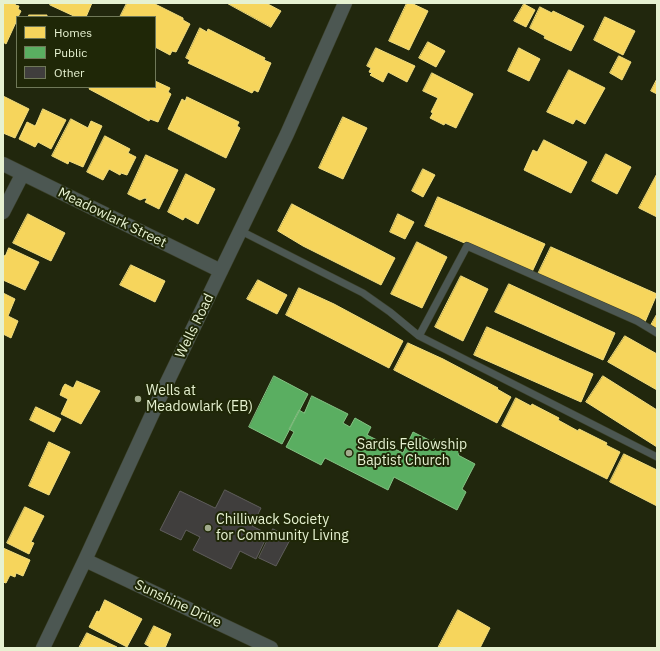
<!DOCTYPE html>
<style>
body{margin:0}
#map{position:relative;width:660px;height:651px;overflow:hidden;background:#21270d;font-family:"IBM Plex Sans",sans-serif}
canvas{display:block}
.frame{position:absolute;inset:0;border:4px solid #e6f1d1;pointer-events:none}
.legend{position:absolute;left:16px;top:16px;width:140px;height:72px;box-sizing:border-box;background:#1f2707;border:1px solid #6f7858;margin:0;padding:5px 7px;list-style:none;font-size:12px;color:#e6f1d1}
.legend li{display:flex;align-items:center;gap:8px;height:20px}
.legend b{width:20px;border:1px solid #6f7858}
</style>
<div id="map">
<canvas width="660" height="651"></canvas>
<div class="frame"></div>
<ul class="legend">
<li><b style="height:11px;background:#f6d55c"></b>Homes</li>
<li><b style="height:11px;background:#5aae61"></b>Public</li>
<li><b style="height:11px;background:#403e3d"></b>Other</li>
</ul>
</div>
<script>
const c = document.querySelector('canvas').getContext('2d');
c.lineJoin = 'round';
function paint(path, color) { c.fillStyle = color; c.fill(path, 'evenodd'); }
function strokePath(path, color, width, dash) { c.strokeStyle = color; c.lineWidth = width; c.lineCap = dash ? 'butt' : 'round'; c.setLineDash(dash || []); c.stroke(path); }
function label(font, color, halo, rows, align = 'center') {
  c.font = font + ' "IBM Plex Sans",sans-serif'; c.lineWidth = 4; c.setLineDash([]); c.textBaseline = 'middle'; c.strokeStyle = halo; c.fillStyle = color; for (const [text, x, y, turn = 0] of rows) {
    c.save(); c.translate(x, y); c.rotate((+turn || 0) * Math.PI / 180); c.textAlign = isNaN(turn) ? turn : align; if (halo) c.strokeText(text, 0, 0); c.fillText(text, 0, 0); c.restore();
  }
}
const homes = new Path2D(`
 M 3,3 L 16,3 L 15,5 L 19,6 L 18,9 L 21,11 L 18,17 L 17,17 L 17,20 L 6,44 L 3,42 Z
 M 51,3 L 92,3 L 86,17 L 76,17 L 50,5 Z
 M 127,3 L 153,3 L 183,18 L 183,20 L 190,24 L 176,52 L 172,51 L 170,55 L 155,47 L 155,17 L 120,17 Z
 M 227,3 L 266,3 L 281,11 L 271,27 Z
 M 407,3 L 411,3 L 428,11 L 409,50 L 389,41 Z
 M 524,4 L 535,10 L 526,27 L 514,21 Z
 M 540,7 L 552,13 L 553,11 L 584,26 L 571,51 L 544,38 L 545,36 L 530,28 Z
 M 29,15 L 47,15 L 47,17 L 29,17 Z
 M 605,17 L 635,31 L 623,55 L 594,40 Z
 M 200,28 L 207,32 L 208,29 L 265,58 L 264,60 L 271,63 L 258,92 L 254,90 L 252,93 L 188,63 L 190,60 L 186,58 Z
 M 428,42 L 445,51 L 436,67 L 419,58 Z
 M 376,48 L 415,66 L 407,82 L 388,72 L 383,82 L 370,75 L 372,73 L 369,72 L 371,68 L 367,66 Z
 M 519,48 L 540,59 L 529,81 L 508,71 Z
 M 619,56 L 631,62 L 622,80 L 610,73 Z
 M 569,70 L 605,88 L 585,124 L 576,119 L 573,124 L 547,112 Z
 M 432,73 L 473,94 L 456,128 L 445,123 L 444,125 L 430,118 L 433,113 L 431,112 L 438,98 L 423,91 Z
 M 657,79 L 657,94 L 651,91 Z
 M 155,81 L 170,88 L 168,92 L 171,94 L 158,122 L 150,119 L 149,121 L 89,89 L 90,87 L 155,87 Z
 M 3,96 L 29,109 L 15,138 L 3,133 Z
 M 187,97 L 239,122 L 237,126 L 240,128 L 226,158 L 168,129 L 182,99 L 185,101 Z
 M 43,109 L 66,120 L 51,149 L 38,142 L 35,147 L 19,139 L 27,122 L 35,126 Z
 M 343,117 L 367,128 L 343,179 L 319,168 Z
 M 71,119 L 88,128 L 91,121 L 102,126 L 83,167 L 69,161 L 68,164 L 52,156 Z
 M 105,136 L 130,149 L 128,153 L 136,157 L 127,175 L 121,173 L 120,175 L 109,169 L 103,180 L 87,172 Z
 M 544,140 L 587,162 L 571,193 L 524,170 L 533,150 L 537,152 Z
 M 606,154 L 631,167 L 617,194 L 592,181 Z
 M 146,155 L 178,170 L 159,209 L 145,202 L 147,199 L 145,198 L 140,200 L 128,194 Z
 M 423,169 L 435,175 L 423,197 L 412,191 Z
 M 186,174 L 215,189 L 198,224 L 185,217 L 183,220 L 168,212 Z
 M 657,174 L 657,217 L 639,208 Z
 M 438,197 L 545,244 L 532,272 L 425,226 Z
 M 292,204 L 395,258 L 381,285 L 303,246 L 278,231 Z
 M 28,214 L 65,233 L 51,261 L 13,243 Z
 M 398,214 L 414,222 L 405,239 L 390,232 Z
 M 417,242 L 447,257 L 422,308 L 391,294 Z
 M 551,247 L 657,294 L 645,322 L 538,274 Z
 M 9,248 L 39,262 L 25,290 L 3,280 L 3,255 L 5,256 Z
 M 131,265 L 165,281 L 155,302 L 120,285 Z
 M 461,276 L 488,289 L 463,341 L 435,327 Z
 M 258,280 L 287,295 L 277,314 L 247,299 Z
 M 509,284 L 615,333 L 603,360 L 495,312 Z
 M 299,288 L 334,304 L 403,341 L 389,368 L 286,315 Z
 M 3,293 L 15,299 L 8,316 L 18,321 L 11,338 L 3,334 Z
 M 657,314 L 657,331 L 650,327 Z
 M 487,327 L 593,374 L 581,402 L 474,355 Z
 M 625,336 L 657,354 L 657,390 L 608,362 Z
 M 408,343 L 443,359 L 498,388 L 497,389 L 511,397 L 497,423 L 394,370 Z
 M 603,376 L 657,410 L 657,447 L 586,402 Z
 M 77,381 L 100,391 L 81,424 L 61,414 L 68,399 L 60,395 L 63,387 L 65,384 L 73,388 Z
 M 516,398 L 531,406 L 532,404 L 559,418 L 558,420 L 578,431 L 579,429 L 607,443 L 606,445 L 620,452 L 607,479 L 502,426 Z
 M 36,407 L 61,419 L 54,432 L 30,420 Z
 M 49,442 L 70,452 L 49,495 L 29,486 Z
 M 624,454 L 657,470 L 657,506 L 610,482 Z
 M 25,507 L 44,516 L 31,542 L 34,543 L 29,554 L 7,543 Z
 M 3,548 L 30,560 L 23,576 L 16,573 L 15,577 L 10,575 L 6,583 L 3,582 Z
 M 105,600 L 142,619 L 127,647 L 89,627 L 97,611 L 99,612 Z
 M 458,610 L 490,628 L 480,648 L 438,648 Z
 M 154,626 L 171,634 L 165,648 L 152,648 L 145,644 Z
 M 87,633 L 117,647 L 117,648 L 79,648 Z`);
paint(homes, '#f6d55c');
strokePath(homes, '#f1dd7f', 1);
const public = new Path2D(`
 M 274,376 L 308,394 L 282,444 L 249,427 Z
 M 312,396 L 348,414 L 343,423 L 350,427 L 355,418 L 371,427 L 367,435 L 403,453 L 413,432 L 433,442 L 434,439 L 460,452 L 458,455 L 475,464 L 462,489 L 466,492 L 457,510 L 394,477 L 388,490 L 325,458 L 321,465 L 286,447 L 294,432 L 289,429 L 299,410 L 304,413 Z`);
paint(public, '#5aae61');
strokePath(public, '#84c283', 1);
const building = new Path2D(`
 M 225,490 L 261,508 L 252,526 L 268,534 L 256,559 L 240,551 L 231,569 L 193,550 L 200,537 L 186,530 L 181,540 L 160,530 L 180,491 L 215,508 Z
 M 273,529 L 291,538 L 276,566 L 259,558 Z`);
paint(building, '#403e3d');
strokePath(building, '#5f5d5c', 1);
const lane = new Path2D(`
 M 241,231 L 363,293 L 390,312 L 419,336 L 657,457
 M 419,336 L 467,246 L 637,321 L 657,333`);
const street = new Path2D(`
 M 3,164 L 221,271
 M 3,212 L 22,175
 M 85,560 L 271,648
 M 43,648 L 85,560 L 160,397 L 287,134 L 345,3`);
strokePath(lane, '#3c412b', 8);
strokePath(street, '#3c412b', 15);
strokePath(lane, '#4c5752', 7);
strokePath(street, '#4c5752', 14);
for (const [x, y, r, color] of [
 [138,399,4,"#a1aa8c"],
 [349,453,4,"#a1aa8c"],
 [208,528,4,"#a1aa8c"]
]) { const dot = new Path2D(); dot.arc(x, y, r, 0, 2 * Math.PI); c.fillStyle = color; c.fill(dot); strokePath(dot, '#1f2707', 1.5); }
label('14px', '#e6f1d1', '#1f2707', [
 ["Meadowlark Street",112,218,26],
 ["Wells Road",195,326,-64],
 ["Sunshine Drive",178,604,25]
]);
label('14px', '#e6f1d1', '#1f2707', [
 ["Wells at",146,391],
 ["Meadowlark (EB)",146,407],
 ["Sardis Fellowship",357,445],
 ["Baptist Church",357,461],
 ["Chilliwack Society",216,520],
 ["for Community Living",216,536]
], 'left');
</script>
